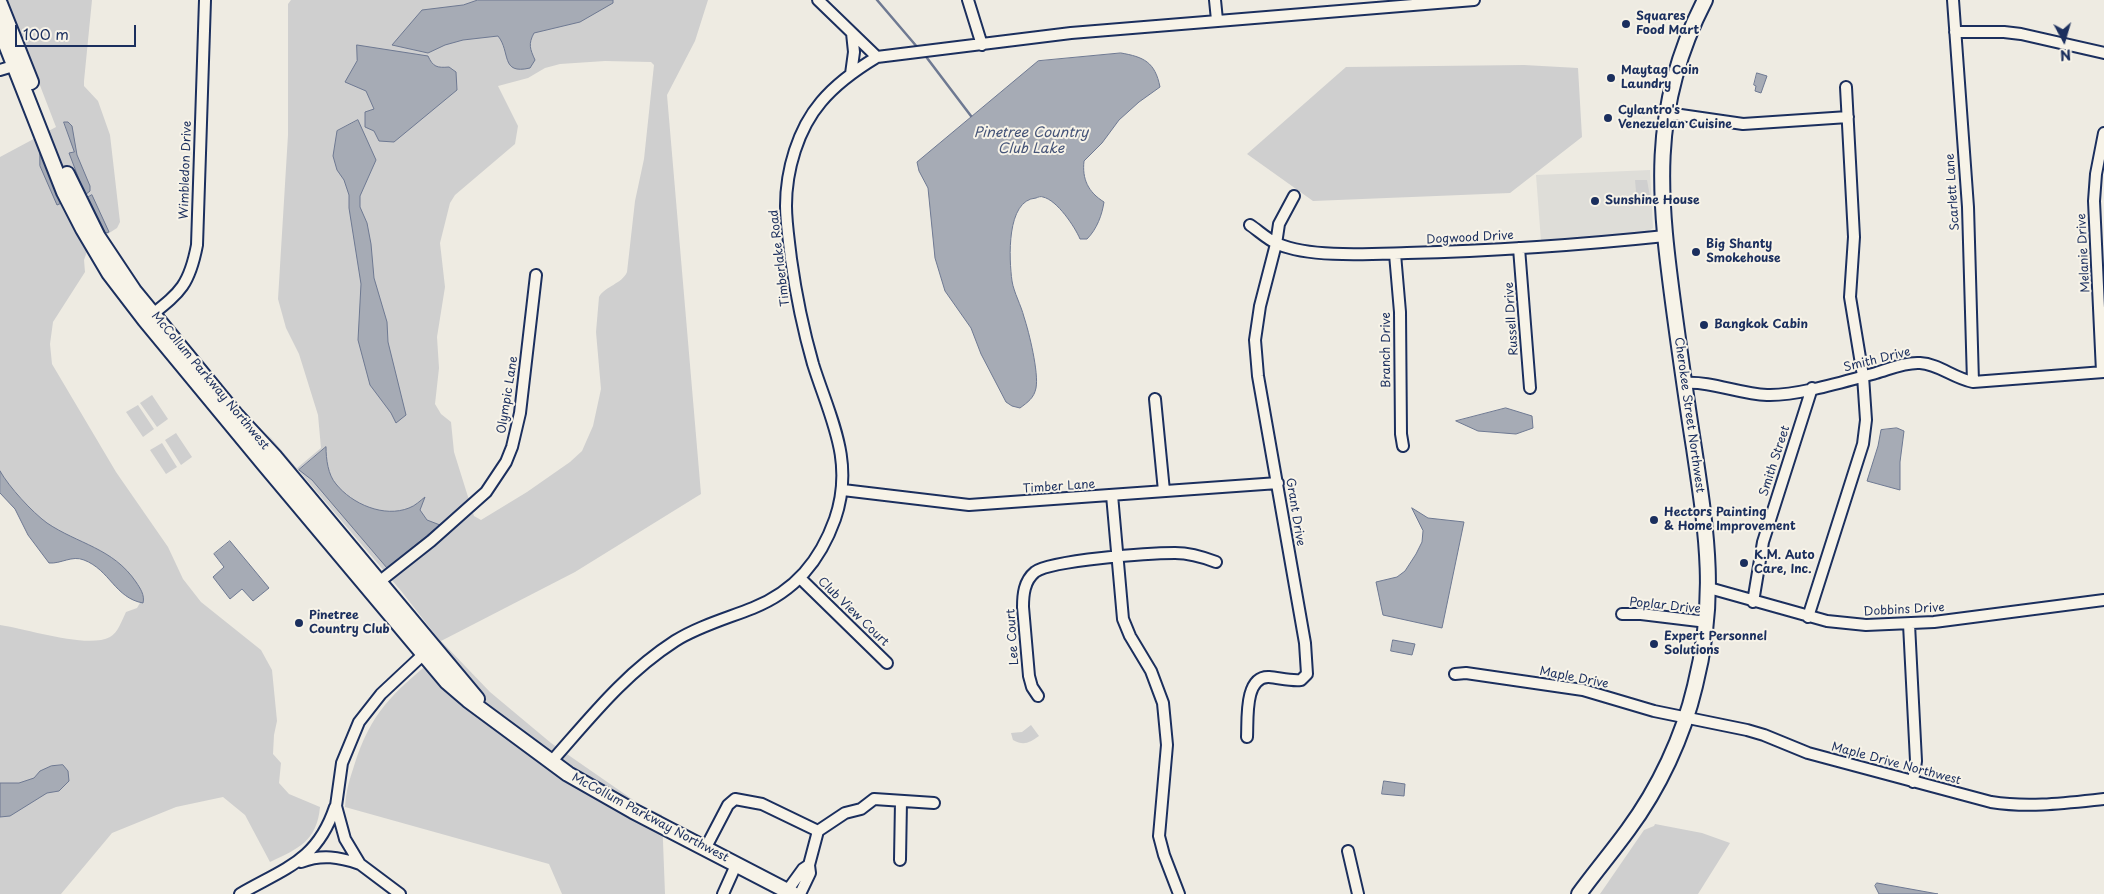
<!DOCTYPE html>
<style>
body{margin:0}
#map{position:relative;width:2104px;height:894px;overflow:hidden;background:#eeebe2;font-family:"Playpen Sans",sans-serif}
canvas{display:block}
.north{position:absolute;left:2039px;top:15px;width:50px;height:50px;-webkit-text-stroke:4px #f7f3e8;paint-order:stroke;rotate:174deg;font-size:14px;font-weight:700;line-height:20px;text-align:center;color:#1b2f5e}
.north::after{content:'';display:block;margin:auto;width:18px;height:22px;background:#1b2f5e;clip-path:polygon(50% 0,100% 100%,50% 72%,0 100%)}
.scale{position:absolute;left:15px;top:25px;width:121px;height:22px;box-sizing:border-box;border:2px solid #1b2f5e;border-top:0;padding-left:6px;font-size:15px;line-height:18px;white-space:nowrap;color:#1b2f5e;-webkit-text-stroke:4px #f7f3e8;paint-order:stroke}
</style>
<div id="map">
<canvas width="2104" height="894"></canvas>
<div class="north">N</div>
<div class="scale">100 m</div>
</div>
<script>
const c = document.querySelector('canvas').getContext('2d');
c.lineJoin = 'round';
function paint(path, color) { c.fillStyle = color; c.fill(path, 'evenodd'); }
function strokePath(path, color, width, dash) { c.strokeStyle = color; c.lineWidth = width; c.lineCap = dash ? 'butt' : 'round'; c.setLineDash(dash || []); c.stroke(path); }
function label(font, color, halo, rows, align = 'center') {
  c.font = font + ' "Playpen Sans",sans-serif'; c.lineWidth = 4; c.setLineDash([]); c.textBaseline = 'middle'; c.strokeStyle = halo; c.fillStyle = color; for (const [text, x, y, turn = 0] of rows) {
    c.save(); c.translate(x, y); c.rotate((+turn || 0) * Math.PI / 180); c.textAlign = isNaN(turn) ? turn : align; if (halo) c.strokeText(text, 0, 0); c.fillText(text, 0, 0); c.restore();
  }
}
paint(new Path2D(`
 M 1650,170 L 1653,228 L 1647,232 L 1618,236 L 1541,241 L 1536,175 Z`), '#deddd8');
paint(new Path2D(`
 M 7,0 L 92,0 L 84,81 L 84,86 L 98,101 L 110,135 L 120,222 L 117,228 L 89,246 L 84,260 L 85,272 L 53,322 L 50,344 L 52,364 L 116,472 L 168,547 L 183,579 L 201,602 L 261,650 L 272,670 L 277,721 L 274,735 L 273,754 L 281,763 L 279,783 L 289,794 L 320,807 C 317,841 298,849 270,862 L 245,815 L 223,797 L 176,807 L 112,833 L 61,894 L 0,894 L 0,625 C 27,629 88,649 110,637 C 118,633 122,620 126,612 L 137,608 L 143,598 L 45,525 L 0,476 L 0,157 L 56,127 Z
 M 291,0 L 708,0 L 695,41 L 667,95 L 701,494 L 575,572 L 441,641 L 490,692 L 551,743 L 639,804 L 662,815 L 665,894 L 562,894 L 549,864 L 345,807 C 346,791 349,781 354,766 C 371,712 392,694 435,658 L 436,650 L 440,641 L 402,592 L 271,438 L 235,406 L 234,403 L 271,439 L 296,469 L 321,448 L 318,415 L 299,354 L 286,328 L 278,299 L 288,135 L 288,4 ZM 605,61 L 651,62 L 654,65 L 644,159 L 635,201 L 627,272 C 622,284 605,286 599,297 L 596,332 L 601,389 L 593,426 L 582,451 L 570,462 L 527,492 L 481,520 L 474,516 L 454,452 L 451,422 L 441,414 L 435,404 L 439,368 L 437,337 L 445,287 L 440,243 L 450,203 L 455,195 L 515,144 L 518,126 L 498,86 L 528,78 L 545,68 L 560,64 Z
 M 1524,65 L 1578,68 L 1582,137 L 1510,193 L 1313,201 L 1247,154 L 1346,67 Z
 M 1635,180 L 1647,180 L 1651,202 L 1637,203 Z
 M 152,395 L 168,419 L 157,427 L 140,403 Z
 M 138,405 L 154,429 L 143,437 L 126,412 Z
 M 176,433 L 192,457 L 181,465 L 165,440 Z
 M 162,443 L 177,467 L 166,474 L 150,450 Z
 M 1031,725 L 1039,736 C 1029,743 1024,746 1013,740 L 1011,733 L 1022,732 Z
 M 1655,824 L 1702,833 L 1730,843 L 1698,894 L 1600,894 L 1644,830 L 1654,826 Z`), '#cfcfcf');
const water = new Path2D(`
 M 478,0 L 613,0 L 613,3 L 580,22 L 534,33 C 528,44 530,49 535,60 L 530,68 C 500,75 511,52 498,36 L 463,40 L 445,45 L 428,53 L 392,45 L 422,10 L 463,5 Z
 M 357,45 L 428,56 C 433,67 437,68 449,67 L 456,72 L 457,90 L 394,142 L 379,141 L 374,131 L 365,127 L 365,112 L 374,109 L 366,91 L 345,82 L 357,61 Z
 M 1121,53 C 1144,57 1155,62 1160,87 L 1139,102 L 1119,120 L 1102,143 L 1084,161 C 1082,179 1088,192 1104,202 C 1102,215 1097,229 1087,239 L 1080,239 C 1075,227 1057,200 1043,197 C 1041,196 1038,197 1036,198 C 1006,200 1009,259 1012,281 C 1014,293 1021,305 1024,317 C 1029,332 1039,373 1036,388 C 1034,398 1028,402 1020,408 L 1012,406 L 1006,402 L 981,354 L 971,328 L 945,291 L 935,258 L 928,188 L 919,171 L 917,162 L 1038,61 Z
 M 1757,73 L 1767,76 L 1761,93 L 1755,91 L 1756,86 L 1754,85 Z
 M 358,120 L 376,160 L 360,196 L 360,207 L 367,223 L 371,244 L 374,278 L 387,322 L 388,342 L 406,415 L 396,423 L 391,413 L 370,385 L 358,340 L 361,284 L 349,208 L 349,195 L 344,180 L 337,170 L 333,156 L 337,131 Z
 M 64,122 L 68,122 L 72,126 L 77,155 L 90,186 L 90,191 L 85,195 L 69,153 L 74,152 Z
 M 40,147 L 64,202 L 57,205 L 40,166 Z
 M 92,195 L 109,232 L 105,233 L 87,198 Z
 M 1506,408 L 1532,416 L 1533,428 L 1516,434 L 1478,431 L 1456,421 Z
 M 1897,428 L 1904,431 L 1900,462 L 1900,490 L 1867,481 L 1878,446 L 1881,430 Z
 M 326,447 C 326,459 328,475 336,484 C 352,504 384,518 409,508 C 415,506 421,500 425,497 L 420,510 L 427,520 L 440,525 L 387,568 L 312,480 L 299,470 Z
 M 0,471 C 9,487 32,512 47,523 C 78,544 113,548 136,582 C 140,588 145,595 143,603 C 115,598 110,570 84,560 C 72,555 61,564 49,563 L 28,535 L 15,509 L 0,493 Z
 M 1412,508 L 1428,518 L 1464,522 L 1442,628 L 1383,615 L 1376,582 L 1397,577 L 1405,571 L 1416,554 L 1422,542 L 1423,531 Z
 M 230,541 L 269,588 L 253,601 L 242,589 L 230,599 L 213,577 L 224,567 L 214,554 Z
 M 1393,640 L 1415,644 L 1412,655 L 1391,651 Z
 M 63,765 L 68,771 L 69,781 L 59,791 L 47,793 L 10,816 L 0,817 L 0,783 L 19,783 L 34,778 L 40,771 L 51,766 Z
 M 1384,781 L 1405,784 L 1404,796 L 1382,794 Z
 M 1877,883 L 1938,894 L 1879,894 L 1875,886 Z`);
paint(water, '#a6abb5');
strokePath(water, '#6e7992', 1);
strokePath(new Path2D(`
 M 877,0 L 918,48
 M 924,54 L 971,116`), '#6e7992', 2.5);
const street = new Path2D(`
 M 818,0 L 877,57
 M 968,0 L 982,45
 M 1215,0 L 1217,20
 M 1953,0 L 1968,207 L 1973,382
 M 1955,32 L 2004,32 L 2021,34 L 2104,53
 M 0,70 L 20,64
 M 851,74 L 854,52 L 852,33
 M 1667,113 L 1743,124 L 1848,117
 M 1250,225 C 1259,231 1268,240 1278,244 C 1311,258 1371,254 1407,253 C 1493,251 1579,245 1665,236
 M 1519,248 L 1530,388
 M 1395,254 L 1400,312 L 1401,434 L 1403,446
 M 148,318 C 179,293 189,287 197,245 L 205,0
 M 2102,372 L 2094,201 L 2096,174 L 2104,133
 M 1684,383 C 1712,381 1739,394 1767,395 C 1797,396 1846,381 1876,373 C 1890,369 1905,362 1920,363 C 1939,364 1953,378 1973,382 L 2104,372
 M 1155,399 L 1164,491
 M 843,490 L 969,505 L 1278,483
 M 1112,495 L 1123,619 L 1130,636 L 1151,671 L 1163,703 L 1167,745 L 1159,836 L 1164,855 L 1179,894
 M 801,579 L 887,663
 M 379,582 L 431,541 L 486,492 L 506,462 L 512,447 L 520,413 L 536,275
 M 1709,588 L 1827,621 L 1866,625 L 1934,622 L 2104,600
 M 1753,602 L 1763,542 L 1812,388
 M 1622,614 L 1641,614 L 1707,622
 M 1808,617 L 1863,444 L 1866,420 L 1863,376 L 1850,297 L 1854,237 L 1846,87
 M 1909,624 L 1916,761 L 1913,782
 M 1455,674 L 1466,673 L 1583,690 L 1654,711 L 1747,730 L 1764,735 L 1808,753 L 1991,802 C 2029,808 2066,803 2104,799
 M 1038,696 L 1032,687 L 1029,676 L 1023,607 C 1023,595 1024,581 1035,572 C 1051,560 1151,553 1175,553 C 1189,553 1203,557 1216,562
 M 1247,737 C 1248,720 1244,676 1269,677 C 1280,678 1290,681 1301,680 L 1307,674 L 1305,643 L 1258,376 L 1255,340 L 1260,306 L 1276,244 L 1279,224 L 1294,196
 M 551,762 C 590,718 624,674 675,641 C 699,626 728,618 753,608 C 795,591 820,561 835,519 C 855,461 830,418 813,364 C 803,329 796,295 791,259 C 789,241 786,223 786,206 C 786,170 798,129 821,102 C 836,84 857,69 877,57 L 1071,33 L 1474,0
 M 705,849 L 728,805 L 735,799 L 762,804 L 818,831
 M 1348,851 L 1358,894
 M 900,860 L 901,801
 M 301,862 C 322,854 339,857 360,864
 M 787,891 L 803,869 L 809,865
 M 240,894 C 285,868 317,861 335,807
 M 400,894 L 360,864 L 345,839 L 336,806 L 342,763 L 359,722 L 381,694 L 428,650
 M 723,894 L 736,865
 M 800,894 L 810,873 L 809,865 L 818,831 L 845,813 L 861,809 L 874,799 L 934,803`);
const secondary = new Path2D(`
 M 0,4 L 31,82
 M 0,29 L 64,192 L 83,229 L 109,273 L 145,320 L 264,464 L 447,682 L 468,700 L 568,774 L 633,811 L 793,894
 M 67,174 L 98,237 L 134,291 L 235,414 L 274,456 L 477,699
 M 1579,894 C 1595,872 1612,852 1628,830 C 1659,788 1683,737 1695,686 C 1717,599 1707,535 1694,448 C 1687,404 1681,361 1675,317 C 1659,199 1648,110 1705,0`);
strokePath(street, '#1b2f5e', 14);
strokePath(secondary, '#1b2f5e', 18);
strokePath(street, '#f7f3e8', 10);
strokePath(secondary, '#f7f3e8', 14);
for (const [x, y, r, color] of [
 [1626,24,5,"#1b2f5e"],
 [1611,78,5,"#1b2f5e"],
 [1608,118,5,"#1b2f5e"],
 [1595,201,5,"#1b2f5e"],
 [1696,252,5,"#1b2f5e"],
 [1704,325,5,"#1b2f5e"],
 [1654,520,5,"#1b2f5e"],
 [1744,563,5,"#1b2f5e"],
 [299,623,5,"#1b2f5e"],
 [1654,644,5,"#1b2f5e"]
]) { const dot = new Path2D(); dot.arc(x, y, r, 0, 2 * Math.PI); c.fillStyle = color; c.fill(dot); strokePath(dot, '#f7f3e8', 2); }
label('bold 12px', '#1b2f5e', '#f7f3e8', [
 ["Squares",1636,17],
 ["Food Mart",1636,31],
 ["Maytag Coin",1621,71],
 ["Laundry",1621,85],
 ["Cylantro's",1618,111],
 ["Venezuelan Cuisine",1618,125],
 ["Sunshine House",1605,201],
 ["Big Shanty",1706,245],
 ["Smokehouse",1706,259],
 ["Bangkok Cabin",1714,325],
 ["Hectors Painting",1664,513],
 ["& Home Improvement",1664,527],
 ["K.M. Auto",1754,556],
 ["Care, Inc.",1754,570],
 ["Pinetree",309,616],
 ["Country Club",309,630],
 ["Expert Personnel",1664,637],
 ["Solutions",1664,651]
], 'left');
label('12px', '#1b2f5e', '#f7f3e8', [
 ["Wimbledon Drive",186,170,-88],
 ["Scarlett Lane",1953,192,-94],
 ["Dogwood Drive",1470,238,-3],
 ["Melanie Drive",2084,253,-93],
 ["Timberlake Road",780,258,-97],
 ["Russell Drive",1512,319,-94],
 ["Branch Drive",1387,350,-90],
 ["Smith Drive",1877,360,-14],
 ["McCollum Parkway Northwest",210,381,50],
 ["Olympic Lane",508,395,-81],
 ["Cherokee Street Northwest",1689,415,82],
 ["Smith Street",1775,461,-72],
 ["Timber Lane",1059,487,-4],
 ["Grant Drive",1295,512,81],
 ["Poplar Drive",1665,606,6],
 ["Dobbins Drive",1904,610,-3],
 ["Club View Court",853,612,44],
 ["Lee Court",1013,637,-94],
 ["Maple Drive",1574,678,11],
 ["Maple Drive Northwest",1896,764,15],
 ["McCollum Parkway Northwest",650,818,28]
]);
label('italic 14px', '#455478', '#f7f3e8', [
 ["Pinetree Country",1031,133],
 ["Club Lake",1031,149]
]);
</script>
